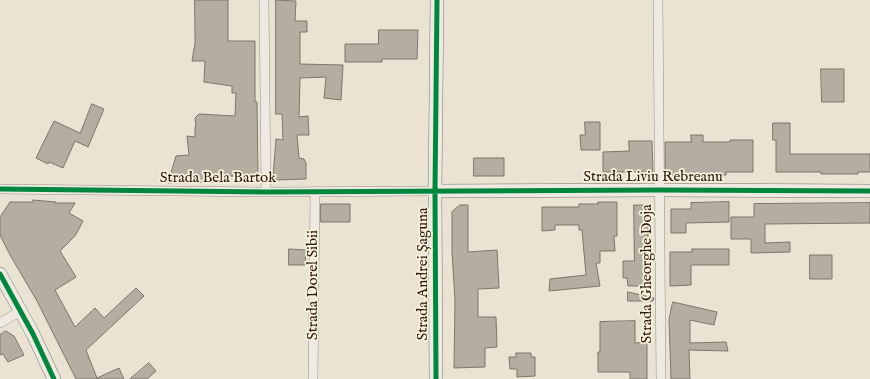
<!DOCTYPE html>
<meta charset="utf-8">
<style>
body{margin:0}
canvas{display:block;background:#eae2d2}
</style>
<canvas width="870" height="379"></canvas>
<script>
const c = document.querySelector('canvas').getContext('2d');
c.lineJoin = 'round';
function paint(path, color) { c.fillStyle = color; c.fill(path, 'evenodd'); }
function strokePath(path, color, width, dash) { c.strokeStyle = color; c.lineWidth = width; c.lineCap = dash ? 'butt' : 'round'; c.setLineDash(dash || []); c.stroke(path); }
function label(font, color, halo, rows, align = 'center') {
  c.font = font + ' "IM FELL English",serif'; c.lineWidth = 3.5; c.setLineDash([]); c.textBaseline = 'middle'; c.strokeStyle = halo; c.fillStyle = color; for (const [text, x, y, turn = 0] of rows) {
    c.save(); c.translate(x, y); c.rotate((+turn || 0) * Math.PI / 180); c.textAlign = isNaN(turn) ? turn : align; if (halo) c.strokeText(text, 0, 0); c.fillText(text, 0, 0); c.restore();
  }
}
const building = new Path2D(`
 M 195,0 L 228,0 L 228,41 L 255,41 L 255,102 L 257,102 L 258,176 L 224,176 L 222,182 L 168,183 L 176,156 L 189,155 L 187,136 L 195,137 L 195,127 L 196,127 L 195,118 L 199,114 L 235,116 L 236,93 L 232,93 L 232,86 L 204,82 L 205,61 L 192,61 L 195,43 Z
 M 276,0 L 296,1 L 295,21 L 307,21 L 307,32 L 300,32 L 300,64 L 343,65 L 341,100 L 324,98 L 326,77 L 300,78 L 299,117 L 308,116 L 309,135 L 297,135 L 299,158 L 304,159 L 306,163 L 306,179 L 277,180 L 273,177 L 276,139 L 283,140 L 282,114 L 276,114 Z
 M 379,30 L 418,30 L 417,59 L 382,59 L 382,62 L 345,62 L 345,44 L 378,44 Z
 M 821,69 L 844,69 L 844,102 L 822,102 Z
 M 92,104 L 104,109 L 88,147 L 75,141 L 63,168 L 49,162 L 48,164 L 36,158 L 54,121 L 80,133 Z
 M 585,122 L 600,122 L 600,150 L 581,150 L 580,135 L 585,135 Z
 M 773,123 L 790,123 L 790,154 L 870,154 L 870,172 L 858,172 L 858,174 L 821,174 L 821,172 L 776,172 L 776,140 L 773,140 Z
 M 691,135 L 703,135 L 703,142 L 730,142 L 730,140 L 753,140 L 753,172 L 726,172 L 726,175 L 668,175 L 668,172 L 665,172 L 665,142 L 691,142 Z
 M 629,141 L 652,141 L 653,172 L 603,172 L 603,152 L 629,151 Z
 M 474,158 L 504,158 L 504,176 L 474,176 Z
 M 33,200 L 56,202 L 55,203 L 75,203 L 69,213 L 83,221 L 75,236 L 60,251 L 76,277 L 55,290 L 75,327 L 95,308 L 104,318 L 136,288 L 144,296 L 86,350 L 97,378 L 119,368 L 124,379 L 76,379 L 37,301 L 10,255 L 0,235 L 0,217 L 10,202 L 33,202 Z
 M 598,202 L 617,202 L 617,236 L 614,236 L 615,251 L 600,251 L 600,263 L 596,263 L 600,286 L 549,291 L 550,279 L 586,275 L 582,230 L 579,230 L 579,225 L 555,225 L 555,230 L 542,231 L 542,207 L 579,207 L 579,204 L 598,204 Z
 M 729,202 L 729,222 L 686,223 L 686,233 L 671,233 L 671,209 L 691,209 L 691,203 Z
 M 870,203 L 870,223 L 765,224 L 765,243 L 790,242 L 790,252 L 751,253 L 751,239 L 731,239 L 731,217 L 754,217 L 754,204 Z
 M 321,204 L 350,204 L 350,222 L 321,222 Z
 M 460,205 L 468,205 L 468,252 L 497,250 L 499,288 L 478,289 L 478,317 L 496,317 L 497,347 L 485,348 L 485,367 L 454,368 L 455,300 L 452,252 L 452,212 Z
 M 634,205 L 648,205 L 648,255 L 646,255 L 646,286 L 628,286 L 627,278 L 623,278 L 623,261 L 634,261 Z
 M 289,249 L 306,250 L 305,265 L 289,265 Z
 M 692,249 L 729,249 L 729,265 L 691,265 L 691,285 L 670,286 L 670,252 L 692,252 Z
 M 810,255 L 832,255 L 832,279 L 810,279 Z
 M 628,292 L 654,298 L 653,301 L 628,301 Z
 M 673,302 L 717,312 L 714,325 L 690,320 L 690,343 L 726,342 L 728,351 L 689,350 L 690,379 L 671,379 L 669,320 Z
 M 635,321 L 635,343 L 647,342 L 647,379 L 630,379 L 630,372 L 598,372 L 598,352 L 600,352 L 600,322 Z
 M 6,331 L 14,336 L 24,355 L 8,362 L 3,354 L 0,355 L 0,335 Z
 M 516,353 L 531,353 L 531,357 L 535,357 L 535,376 L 517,377 L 517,369 L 510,369 L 509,357 L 516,357 Z
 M 149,363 L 156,371 L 147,379 L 130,379 Z`);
paint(building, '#b4aea2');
strokePath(building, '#7b756b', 1);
const street = new Path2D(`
 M 264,0 L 266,192
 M 658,0 L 661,379
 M 0,189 L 266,192 L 435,191
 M 0,323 L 21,311
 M 313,379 L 315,191`);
const secondary = new Path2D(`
 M 435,191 L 660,190 L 870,191
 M 0,274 L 33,334 L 54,379
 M 436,379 L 435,191 L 437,0`);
strokePath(street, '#969086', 10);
strokePath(secondary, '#7b756b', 14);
strokePath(street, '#eeeae1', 9);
strokePath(secondary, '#eeeae1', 13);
strokePath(new Path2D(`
 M 0,189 L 266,192 L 660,190 L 870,191
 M 0,274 L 33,334 L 54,379
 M 436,379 L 435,191 L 437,0`), '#00873e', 5);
label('15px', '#2a1b0e', '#f8efdb', [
 ["Strada Liviu Rebreanu",653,178],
 ["Strada Bela Bartok",218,179],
 ["Strada Andrei Șaguna",424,274,-90],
 ["Strada Gheorghe Doja",648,274,-90],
 ["Strada Dorel Sibii",314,285,-90]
]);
</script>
